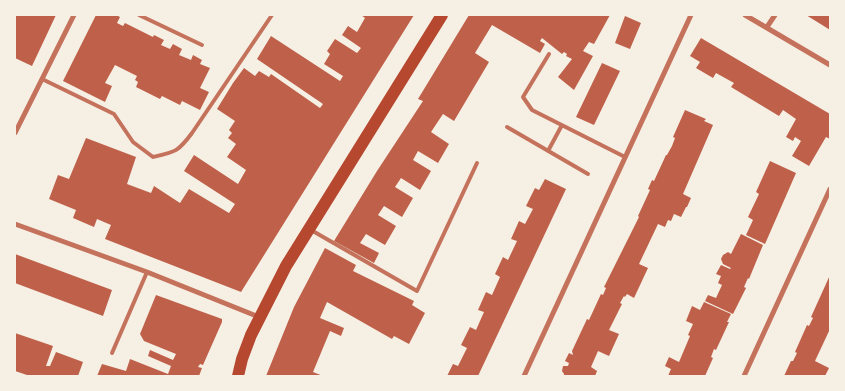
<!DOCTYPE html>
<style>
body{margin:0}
#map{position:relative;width:845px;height:391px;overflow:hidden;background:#f6efe4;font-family:Overpass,sans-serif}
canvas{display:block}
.frame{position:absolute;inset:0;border:16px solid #f6efe4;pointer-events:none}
</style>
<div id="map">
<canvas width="845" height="391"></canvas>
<div class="frame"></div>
</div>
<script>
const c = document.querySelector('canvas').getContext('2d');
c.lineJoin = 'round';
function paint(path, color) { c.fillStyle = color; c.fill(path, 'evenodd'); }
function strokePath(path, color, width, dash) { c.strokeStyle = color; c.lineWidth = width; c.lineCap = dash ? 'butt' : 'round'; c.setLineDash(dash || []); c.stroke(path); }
paint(new Path2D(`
 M 15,15 L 56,15 L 32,66 L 15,58 Z
 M 96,15 L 116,15 L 120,17 L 117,23 L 123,26 L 125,23 L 153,37 L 154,35 L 164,40 L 161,45 L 170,49 L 173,44 L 182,49 L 179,55 L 191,60 L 193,55 L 202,60 L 200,64 L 210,68 L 200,88 L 209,92 L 200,110 L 182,101 L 180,105 L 162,96 L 160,99 L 136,87 L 138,82 L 135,80 L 137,76 L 115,65 L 105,83 L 112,86 L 105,102 L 63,81 Z
 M 361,15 L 414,15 L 241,292 L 105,239 L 111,225 L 97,219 L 94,227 L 73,218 L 76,210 L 49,199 L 58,175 L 69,179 L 86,138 L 136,157 L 127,184 L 151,193 L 154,186 L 180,203 L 189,189 L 229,213 L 235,204 L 184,171 L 194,155 L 238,184 L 246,170 L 227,157 L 236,144 L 228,138 L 232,133 L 229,130 L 235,121 L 217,109 L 233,83 L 244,68 L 255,76 L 259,71 L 269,77 L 271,74 L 320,108 L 323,104 L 257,59 L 271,36 L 340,81 L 343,76 L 324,64 L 330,54 L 327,51 L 335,39 L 357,53 L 361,48 L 342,35 L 348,26 L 357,32 L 365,18 Z
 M 469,15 L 610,15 L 594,44 L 589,42 L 583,51 L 593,56 L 574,90 L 558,77 L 572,59 L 566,56 L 567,54 L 564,52 L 562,54 L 542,38 L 540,41 L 545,44 L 540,53 L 492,25 L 475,53 L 489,62 L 454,121 L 443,114 L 431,132 L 449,144 L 438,163 L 418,151 L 413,160 L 431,171 L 420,190 L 401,178 L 395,187 L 413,198 L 402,217 L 384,206 L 378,215 L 396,226 L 385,245 L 366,234 L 360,243 L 379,253 L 374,263 L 334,241 L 377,171 L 423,101 L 418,99 Z
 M 806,15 L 830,15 L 830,30 L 827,28 Z
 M 625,16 L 641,23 L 630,49 L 615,43 Z
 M 701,38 L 830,114 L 830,139 L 826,137 L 809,166 L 792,156 L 801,141 L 795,137 L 793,141 L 786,137 L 796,119 L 783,110 L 779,116 L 731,87 L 734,83 L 716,73 L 713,78 L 696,68 L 700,62 L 690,56 Z
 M 602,63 L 620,71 L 594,125 L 576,117 Z
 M 685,110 L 706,119 L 704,121 L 713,125 L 683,194 L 691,198 L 687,207 L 686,207 L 681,217 L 674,214 L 671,221 L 668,220 L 665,227 L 658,224 L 639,264 L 648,268 L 634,298 L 627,294 L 625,297 L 624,296 L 620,303 L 622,304 L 609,330 L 619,334 L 609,356 L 598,351 L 591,367 L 597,371 L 595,376 L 564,376 L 564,374 L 562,371 L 563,366 L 568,366 L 569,363 L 565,361 L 569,353 L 573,355 L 572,351 L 587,319 L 589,320 L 601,294 L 603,295 L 606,288 L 604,287 L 639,217 L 638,216 L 650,190 L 648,189 L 652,180 L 654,181 L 666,155 L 667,155 L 672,146 L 675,138 L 673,137 Z
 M 770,161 L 796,173 L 765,244 L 746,235 L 753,220 L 748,217 L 759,194 L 756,192 Z
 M 545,179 L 566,189 L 478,376 L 447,376 L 453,364 L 458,366 L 467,348 L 461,345 L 470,327 L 476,330 L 484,312 L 478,310 L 486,292 L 492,295 L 500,277 L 495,274 L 503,257 L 508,260 L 517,241 L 511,239 L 519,221 L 525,224 L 533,209 L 526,206 L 535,188 L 539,190 Z
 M 741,234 L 763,245 L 749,279 L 748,278 L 744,287 L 746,288 L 733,314 L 705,301 L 708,295 L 716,298 L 722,285 L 718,283 L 721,276 L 716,274 L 721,265 L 730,269 L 731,268 L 723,264 L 721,259 L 723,255 L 728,252 L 731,254 Z
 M 325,248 L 356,265 L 353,271 L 414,301 L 412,305 L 425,313 L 409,344 L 394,336 L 392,339 L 327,302 L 320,318 L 344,328 L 341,336 L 330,331 L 313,372 L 323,376 L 266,376 L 294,307 Z
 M 15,254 L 112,290 L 103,316 L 15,283 Z
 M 830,275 L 830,329 L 815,361 L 829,368 L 825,376 L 784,376 L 791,361 L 793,361 L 797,353 L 795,352 L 807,325 L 809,326 L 813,318 L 811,317 Z
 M 156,295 L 222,319 L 222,322 L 203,365 L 200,364 L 198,367 L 202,368 L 199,376 L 97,376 L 102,364 L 126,371 L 130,359 L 168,374 L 171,366 L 148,356 L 150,350 L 173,360 L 176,354 L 144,341 L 140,334 Z
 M 704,302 L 731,314 L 727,322 L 729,322 L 716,350 L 714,349 L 711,357 L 713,358 L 705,376 L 668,376 L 671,369 L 665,366 L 669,357 L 679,362 L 690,336 L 688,335 L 693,324 L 686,321 L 692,306 L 700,310 Z
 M 15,333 L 53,346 L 46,366 L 50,366 L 56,352 L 83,362 L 78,376 L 30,376 L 15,371 Z`), '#bf614a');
strokePath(new Path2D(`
 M 139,15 L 202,45
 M 549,54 L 523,97 L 532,110 L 625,157
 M 42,79 L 114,114 L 133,142 L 153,157 C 175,152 178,152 192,133 L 272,15
 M 507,127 L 588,174
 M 548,151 L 562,125
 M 311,230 L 417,291 L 477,163
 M 112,353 L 147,272`), '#c5725c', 4);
strokePath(new Path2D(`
 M 745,15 L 830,65
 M 767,27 L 775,15
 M 15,133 L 74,15
 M 15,224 L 147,272 L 259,317
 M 524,376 L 691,15
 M 744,376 L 830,189`), '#c5725c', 5);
strokePath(new Path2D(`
 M 238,376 L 242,359 L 251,335 L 286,266 L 442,15`), '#b5482f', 12);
</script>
